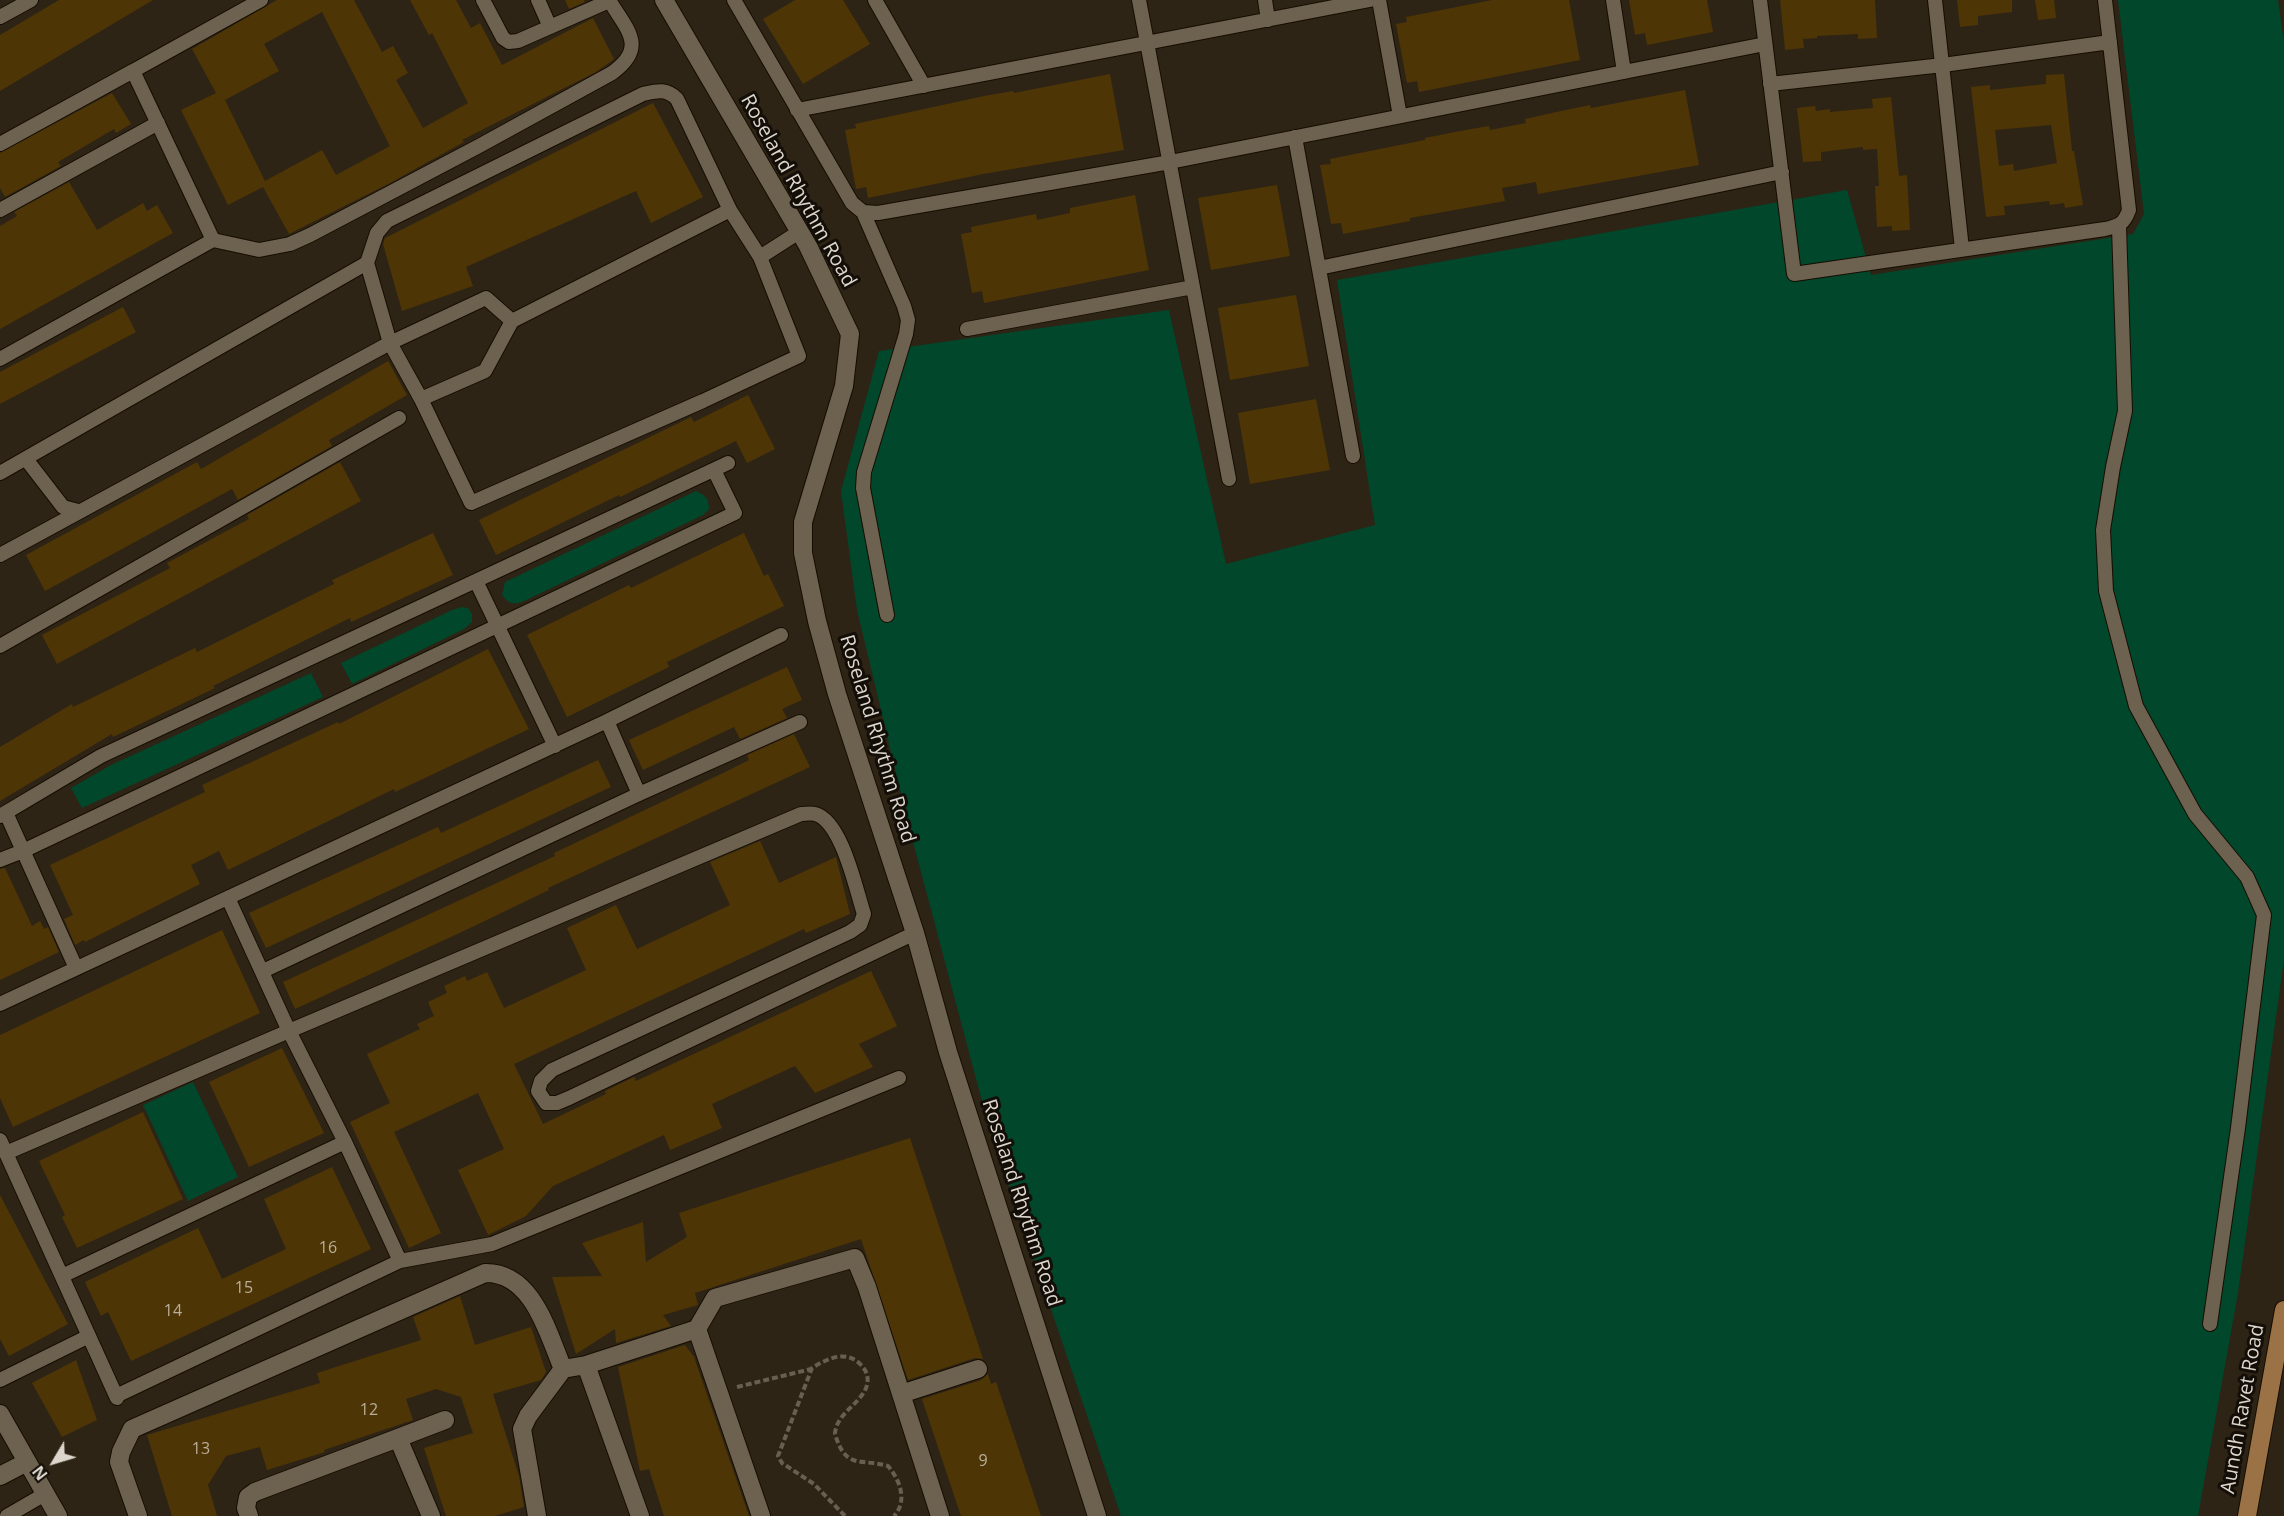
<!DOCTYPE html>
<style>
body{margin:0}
#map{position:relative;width:2284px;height:1516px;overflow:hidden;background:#2e2415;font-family:"Open Sans",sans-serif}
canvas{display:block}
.north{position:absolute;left:24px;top:1432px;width:60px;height:60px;-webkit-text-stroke:4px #130e08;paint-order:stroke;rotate:232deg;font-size:16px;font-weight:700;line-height:24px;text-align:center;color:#ddd6cc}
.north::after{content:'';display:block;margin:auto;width:21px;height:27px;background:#ddd6cc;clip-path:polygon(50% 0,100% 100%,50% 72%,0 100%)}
</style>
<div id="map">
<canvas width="2284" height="1516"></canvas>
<div class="north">N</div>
</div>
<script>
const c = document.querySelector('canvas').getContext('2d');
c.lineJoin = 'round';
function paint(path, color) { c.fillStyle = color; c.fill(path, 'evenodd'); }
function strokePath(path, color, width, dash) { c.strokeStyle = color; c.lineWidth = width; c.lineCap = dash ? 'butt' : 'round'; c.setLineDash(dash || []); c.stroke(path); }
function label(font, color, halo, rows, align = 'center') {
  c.font = font + ' "Open Sans",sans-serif'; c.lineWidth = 6; c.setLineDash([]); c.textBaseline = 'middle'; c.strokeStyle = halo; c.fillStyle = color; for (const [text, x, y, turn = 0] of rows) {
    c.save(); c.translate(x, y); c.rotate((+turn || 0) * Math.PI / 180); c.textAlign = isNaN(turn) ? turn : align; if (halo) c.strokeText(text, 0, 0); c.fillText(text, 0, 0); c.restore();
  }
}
paint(new Path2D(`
 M 2118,0 L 2278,0 L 2284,42 L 2284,959 L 2238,1293 L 2198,1516 L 1121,1516 L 987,1120 L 908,823 L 857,610 L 841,491 L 879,351 L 1169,310 L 1226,564 L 1375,525 L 1337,280 L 1847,190 L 1871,275 L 2133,234 L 2144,214 Z
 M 696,491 C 705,495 709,498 709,509 L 703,515 L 522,602 C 512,605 508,603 502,595 L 505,582 Z
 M 462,607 L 468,608 L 472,614 L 472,622 L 464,629 L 352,684 L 341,663 L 452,610 Z
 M 311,673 L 323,697 L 82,808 L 71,788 L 111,765 Z
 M 193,1082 L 238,1177 L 188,1201 L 143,1105 Z`), '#00472b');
paint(new Path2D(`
 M 59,0 L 153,0 L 0,91 L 0,35 Z
 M 277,0 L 354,0 L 382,52 L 393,46 L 408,73 L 396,80 L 423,128 L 468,103 L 432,33 L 429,35 L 410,0 L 456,0 L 471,28 L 480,23 L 502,65 L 593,18 L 614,59 L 596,72 L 462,140 L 464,142 L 390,183 L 289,234 L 263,187 L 228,205 L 181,110 L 216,93 L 192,49 ZM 322,12 L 390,146 L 336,175 L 322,150 L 265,181 L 225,100 L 279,71 L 264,44 Z
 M 565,0 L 584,0 L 585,2 L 569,9 Z
 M 795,0 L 843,0 L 870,44 L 803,84 L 763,19 Z
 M 1492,0 L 1569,0 L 1580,60 L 1419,92 L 1417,81 L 1407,83 L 1396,24 L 1407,22 L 1406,17 Z
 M 1629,0 L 1707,0 L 1713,32 L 1647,45 L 1645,33 L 1635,35 Z
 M 1780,0 L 1875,0 L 1877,38 L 1858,39 L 1858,34 L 1817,36 L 1817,38 L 1803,39 L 1804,48 L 1785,50 Z
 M 1957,0 L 2012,0 L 2012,12 L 1978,16 L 1978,25 L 1960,27 Z
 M 2035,0 L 2054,0 L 2056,18 L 2038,20 Z
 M 1110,74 L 1124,150 L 983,174 L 868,198 L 866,187 L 856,189 L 845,130 L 856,128 L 855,124 L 984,96 L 1013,91 L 1014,93 Z
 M 2064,74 L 2072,151 L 2074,151 L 2083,205 L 2065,208 L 2064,203 L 2050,205 L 2049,201 L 2004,206 L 2005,215 L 1986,217 L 1971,87 L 1990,85 L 1990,90 L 2046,84 L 2046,75 ZM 2051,125 L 2057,163 L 2014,171 L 2013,164 L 1999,166 L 1995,130 Z
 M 1685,90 L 1699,165 L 1538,194 L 1536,182 L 1502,188 L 1505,201 L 1410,218 L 1410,221 L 1343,234 L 1341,223 L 1331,224 L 1320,165 L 1331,164 L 1330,159 L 1425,140 L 1425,138 L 1460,131 L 1489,126 L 1490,130 L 1526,123 L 1525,119 L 1561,111 L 1590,105 L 1591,108 Z
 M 112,93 L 131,124 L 116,133 L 114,129 L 58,162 L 61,166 L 5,197 L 0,188 L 0,153 Z
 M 1891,97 L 1899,176 L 1907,175 L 1910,230 L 1892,231 L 1892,226 L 1877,227 L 1875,186 L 1879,186 L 1877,149 L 1863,150 L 1863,147 L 1821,152 L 1821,161 L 1803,162 L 1797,108 L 1815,106 L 1816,111 L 1830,109 L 1830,112 L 1873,108 L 1872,99 Z
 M 653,103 L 703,197 L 651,223 L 636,191 L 466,267 L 473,286 L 402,311 L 383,244 L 385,238 Z
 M 69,182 L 97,230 L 143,203 L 147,211 L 157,205 L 173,233 L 0,329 L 0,226 L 17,216 L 14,212 Z
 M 1277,185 L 1290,256 L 1211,270 L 1198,198 Z
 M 1135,195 L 1149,270 L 984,303 L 982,291 L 972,293 L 961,234 L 972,232 L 971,227 L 1036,214 L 1037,220 L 1070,213 L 1070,208 Z
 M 1296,295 L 1309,366 L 1230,380 L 1218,308 Z
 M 123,307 L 136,332 L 0,404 L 0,372 Z
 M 388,361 L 407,395 L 329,440 L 332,446 L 238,500 L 232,489 L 45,591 L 26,555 L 197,462 L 201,469 Z
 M 748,395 L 775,449 L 747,463 L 736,441 L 620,497 L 619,495 L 496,555 L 479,520 L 691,417 L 694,422 Z
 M 1316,399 L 1330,470 L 1250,484 L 1238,413 Z
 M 340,462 L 361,501 L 57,664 L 42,635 L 170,568 L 167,563 L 249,519 L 247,515 Z
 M 433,533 L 453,575 L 351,622 L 350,618 L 213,686 L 215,688 L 113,737 L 112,734 L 0,801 L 0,747 L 72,704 L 73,707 L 195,648 L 197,652 L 334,584 L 332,580 Z
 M 744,533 L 764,576 L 768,574 L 784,606 L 667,662 L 669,667 L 567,717 L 527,635 L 629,585 L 631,588 Z
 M 488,649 L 529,729 L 395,792 L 394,789 L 228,870 L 219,851 L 191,865 L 200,884 L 85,942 L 84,940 L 75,945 L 64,919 L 73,915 L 50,865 L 205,792 L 202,785 L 338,722 L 339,724 Z
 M 787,667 L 802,700 L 782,709 L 787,718 L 740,739 L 734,727 L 643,770 L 629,740 Z
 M 794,734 L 810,767 L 548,888 L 549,890 L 468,929 L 295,1009 L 283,982 L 555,856 L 554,853 L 723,773 L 749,760 L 747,755 Z
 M 598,760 L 611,787 L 266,948 L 249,913 L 438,827 L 441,833 Z
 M 760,841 L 779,883 L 836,857 L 850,914 L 806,933 L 804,929 L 514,1064 L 543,1124 L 606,1094 L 605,1091 L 634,1077 L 636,1081 L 871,971 L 897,1026 L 859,1044 L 873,1067 L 815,1093 L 795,1066 L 712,1104 L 722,1128 L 670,1150 L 664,1135 L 553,1186 L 526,1216 L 488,1235 L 458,1170 L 504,1149 L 478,1093 L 394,1132 L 441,1233 L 409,1248 L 350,1122 L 390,1103 L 367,1054 L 420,1029 L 417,1024 L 434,1016 L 428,1002 L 447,993 L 444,986 L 465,976 L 467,981 L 487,972 L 504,1008 L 586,970 L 567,928 L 616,905 L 637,949 L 730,905 L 710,862 Z
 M 5,868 L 32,926 L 40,921 L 44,929 L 48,927 L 59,952 L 0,980 L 0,869 Z
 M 222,930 L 260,1013 L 13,1127 L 0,1098 L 0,1035 Z
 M 282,1048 L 324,1133 L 249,1167 L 209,1082 Z
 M 143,1112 L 183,1199 L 77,1248 L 62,1217 L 65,1215 L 39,1161 Z
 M 910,1138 L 983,1359 L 975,1358 L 908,1380 L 861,1239 L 695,1293 L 698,1305 L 663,1315 L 671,1326 L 616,1343 L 615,1329 L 576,1354 L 552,1277 L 602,1276 L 582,1243 L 643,1222 L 646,1262 L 687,1237 L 679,1213 Z
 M 332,1167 L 371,1249 L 131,1361 L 108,1312 L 101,1316 L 85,1282 L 198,1228 L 222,1279 L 286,1249 L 264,1199 Z
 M 0,1195 L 68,1324 L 9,1356 L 0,1339 Z
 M 460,1296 L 475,1345 L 531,1327 L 546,1372 L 541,1380 L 493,1394 L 519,1476 L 524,1507 L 495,1516 L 446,1516 L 424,1448 L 473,1433 L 461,1397 L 436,1389 L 406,1399 L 413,1420 L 324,1450 L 325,1452 L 267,1470 L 260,1447 L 226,1456 L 208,1485 L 217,1516 L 172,1516 L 147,1435 L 320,1383 L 317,1373 L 421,1340 L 413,1317 Z
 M 685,1345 L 694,1357 L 749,1516 L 664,1516 L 649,1469 L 640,1471 L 618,1367 Z
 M 76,1360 L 97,1420 L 62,1437 L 32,1383 Z
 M 988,1374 L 991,1384 L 996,1382 L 1041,1516 L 961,1516 L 922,1399 L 981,1380 Z`), '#4e3506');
const service = new Path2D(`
 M 483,0 L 503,38 L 509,42 L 518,41 L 609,1
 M 538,0 L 550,27
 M 734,0 L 852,203 L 863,212 L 878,213 L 1170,162 L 1765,44
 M 875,0 L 924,86
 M 1139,0 L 1229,479
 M 1265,0 L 1268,20
 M 1379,0 L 1400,116
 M 1613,0 L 1624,72
 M 1760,0 L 1794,274 L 2105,229 C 2119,226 2124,224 2129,210 L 2105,0
 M 1935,0 L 1962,249
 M 0,17 L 31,0
 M 1770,84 L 1943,65 L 2110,42
 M 797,110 L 1370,0
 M 1295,137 L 1353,456
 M 0,144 L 133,71
 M 0,210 L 158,123
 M 863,212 L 904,306 L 908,320 L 906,334 L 864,472 L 863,488 L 887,615
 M 2119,227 L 2125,411 L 2113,467 L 2103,530 L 2106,591 L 2136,706 L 2195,814 L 2247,877 L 2264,915 L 2238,1128 L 2210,1324
 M 213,240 L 133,71 L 261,0
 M 760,257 L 799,232
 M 367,263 L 390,343 L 486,298 L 512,321 L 730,210
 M 1319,268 L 1782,172
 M 967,329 L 1193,287
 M 0,359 L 213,240 L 259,250 L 290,244 L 310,235 L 479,146 L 612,73 C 648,47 627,30 609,0
 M 421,399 L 485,371 L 512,321
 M 26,459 L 63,507 L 78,511
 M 0,473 L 367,263 L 377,233 L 387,221 L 643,94 C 657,91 666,88 677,99 L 730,210 L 760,257 L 799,356 L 703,401 L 471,503 L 421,399 L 390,343 L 0,555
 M 476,581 L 555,746
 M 0,646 L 399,418
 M 607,721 L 639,794
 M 6,813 L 76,968
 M 0,816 L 101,756 L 728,463
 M 0,860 L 23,851 L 735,513 L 714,470
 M 228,898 L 289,1031 L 345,1142 L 400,1261
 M 263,971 L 639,794 L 800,722
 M 0,1004 L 607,721 L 781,635
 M 0,1140 L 117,1398
 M 6,1153 L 289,1031 L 801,814 C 805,814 811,813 815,814 C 842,821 856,890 864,914 L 860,925 L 850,932 L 552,1070 L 541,1081 L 538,1091 L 546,1103 L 557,1103 L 569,1098 L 915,933
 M 62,1276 L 345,1142
 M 0,1380 L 89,1336
 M 116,1396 L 400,1261 L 492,1244 L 899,1078
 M 7,1516 L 45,1494`);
const minor = new Path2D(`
 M 664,0 L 808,246 L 850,334 L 844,386 L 803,522 L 803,553 L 817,621 L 837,694 L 915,933 L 948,1052 L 1097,1516
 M 697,1329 L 761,1516
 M 586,1365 L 640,1516
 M 901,1394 L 978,1369
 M 398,1438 L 445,1420
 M 0,1476 L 27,1462
 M 138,1516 L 119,1462 L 121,1452 L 132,1429 L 485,1273 C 533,1272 548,1334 563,1369
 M 249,1516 L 246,1508 L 248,1497 L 255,1492 L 398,1438 L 431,1516
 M 537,1516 L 522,1429 L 528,1416 L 563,1369 L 586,1365 L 697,1329 L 715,1298 L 855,1258 L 867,1287 L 940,1516`);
const tertiary = new Path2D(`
 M 0,1414 L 58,1516`);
const primary = new Path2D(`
 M 2247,1516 L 2284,1310`);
strokePath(service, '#160d02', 16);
strokePath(minor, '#160d02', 20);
strokePath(tertiary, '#160d02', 20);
strokePath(primary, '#160d02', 20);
strokePath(new Path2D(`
 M 737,1387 L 811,1369
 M 845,1516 L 814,1484 L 782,1463 L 778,1456 L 812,1368 C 828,1358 847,1349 862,1366 C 868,1373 869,1380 866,1388 C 859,1405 836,1414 835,1434 C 846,1470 859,1458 888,1466 C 900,1480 908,1501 894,1516`), '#685f52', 4, [6, 3]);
strokePath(service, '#6d6250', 14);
strokePath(minor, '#6d6250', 18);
strokePath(tertiary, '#6d6250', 18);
strokePath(primary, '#9b7246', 18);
label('16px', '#b9ae9a', null, [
 ["16",328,1248],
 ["15",244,1288],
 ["14",173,1311],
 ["12",369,1410],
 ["13",201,1449],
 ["9",983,1461]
]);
label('20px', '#ddd6cc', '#130e08', [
 ["Roseland Rhythm Road",798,191,61],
 ["Roseland Rhythm Road",877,739,73],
 ["Roseland Rhythm Road",1021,1203,72],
 ["Aundh Ravet Road",2243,1409,-80]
]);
</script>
